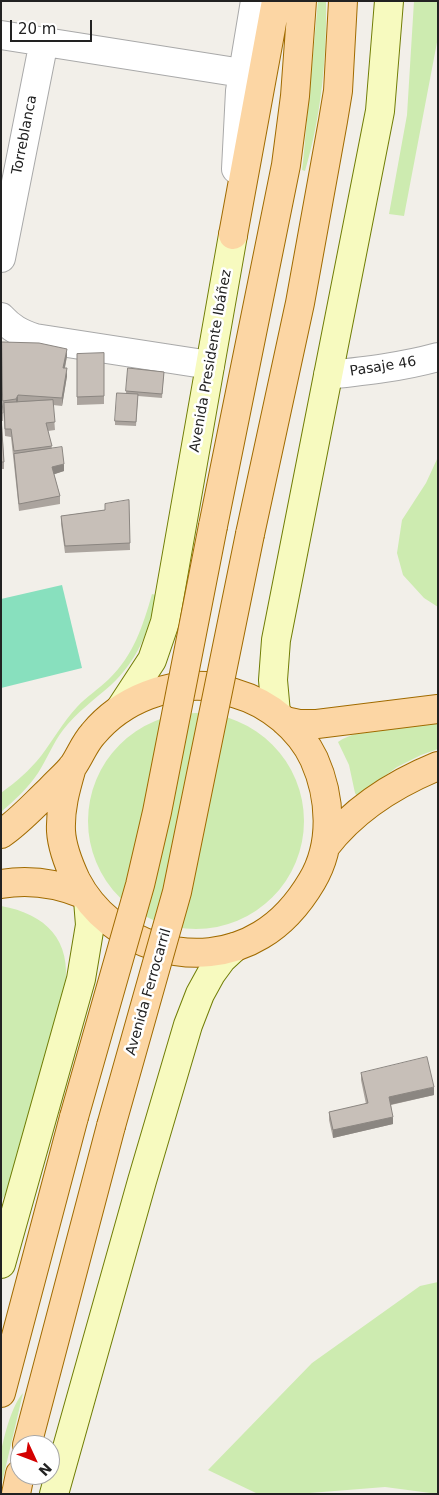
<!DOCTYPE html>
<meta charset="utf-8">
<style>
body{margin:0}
#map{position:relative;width:439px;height:1495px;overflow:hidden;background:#f2efe9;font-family:"DejaVu Sans",sans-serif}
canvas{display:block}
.frame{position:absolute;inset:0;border:2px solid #222;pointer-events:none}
.north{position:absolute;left:10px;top:1435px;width:50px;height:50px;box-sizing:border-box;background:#fff;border:1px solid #a7a7a7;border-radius:50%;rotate:133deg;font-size:14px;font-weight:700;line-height:20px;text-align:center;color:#222}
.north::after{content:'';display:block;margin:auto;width:18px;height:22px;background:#d40000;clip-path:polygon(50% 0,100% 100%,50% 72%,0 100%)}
.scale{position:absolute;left:10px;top:20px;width:82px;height:22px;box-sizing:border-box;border:2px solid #222;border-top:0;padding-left:6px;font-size:15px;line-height:18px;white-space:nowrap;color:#222;-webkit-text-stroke:4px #fff;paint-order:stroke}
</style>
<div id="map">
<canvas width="439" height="1495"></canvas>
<div class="frame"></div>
<div class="north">N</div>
<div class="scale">20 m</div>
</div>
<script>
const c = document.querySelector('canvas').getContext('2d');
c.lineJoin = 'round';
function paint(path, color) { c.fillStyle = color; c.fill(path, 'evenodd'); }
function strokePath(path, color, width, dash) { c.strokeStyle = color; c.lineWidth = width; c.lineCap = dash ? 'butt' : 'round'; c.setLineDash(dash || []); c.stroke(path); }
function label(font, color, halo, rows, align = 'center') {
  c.font = font + ' "DejaVu Sans",sans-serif'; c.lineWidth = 5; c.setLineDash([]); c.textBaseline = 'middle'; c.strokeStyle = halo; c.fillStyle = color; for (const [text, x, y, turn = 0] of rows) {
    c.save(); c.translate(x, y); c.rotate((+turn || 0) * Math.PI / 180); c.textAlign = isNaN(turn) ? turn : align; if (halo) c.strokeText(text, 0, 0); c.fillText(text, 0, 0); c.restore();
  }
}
paint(new Path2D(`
 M 318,1 L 326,1 C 327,57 321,118 305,171 L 302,170 L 303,162 Z
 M 414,1 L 438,1 L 438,37 L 404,216 L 389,214 L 407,115 Z
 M 438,457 L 438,607 L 424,598 L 403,575 L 397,553 L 402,520 L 426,483 Z
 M 152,594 L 156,595 C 150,630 137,661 111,685 C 94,700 77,712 63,730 C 53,743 47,759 38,773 C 28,788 15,800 1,812 L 1,793 C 16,782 29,771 41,756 C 53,740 63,722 77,707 C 87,696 99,689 109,679 C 133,656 143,626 152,594 Z
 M88 821a108 108 0 1 1 216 0a108 108 0 1 1-216 0Z
 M 438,721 L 438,749 L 421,755 L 397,767 L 357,796 L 355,793 L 349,765 L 338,742 C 359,727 412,725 438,721 Z
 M 1,906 C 46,914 72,940 65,988 L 10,1187 L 1,1201 Z
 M 438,1282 L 438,1494 L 385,1487 L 297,1494 L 258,1494 L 208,1470 L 312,1363 L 420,1286 Z
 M 23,1393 L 1,1487 C 1,1476 0,1463 1,1452 C 4,1436 12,1405 23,1393 Z`), '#cdebb0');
paint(new Path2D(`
 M 62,585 L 82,668 L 1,688 L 1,599 Z`), '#88e0be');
const street = new Path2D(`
 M 1,35 L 242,73
 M 236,169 L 240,91 L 255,1
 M 1,258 L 44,41
 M 1,317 C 11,328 20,333 35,338 L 210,365
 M 328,375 C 365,371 402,367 438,357`);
const secondary = new Path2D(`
 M 120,709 L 152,660 L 165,622 L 233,235
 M 276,713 L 273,680 L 276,640 L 380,111 L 389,1
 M 1,1264 L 81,979 L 90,925 L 88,900
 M 54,1494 L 142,1181 L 188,1025 L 200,994 L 211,974 L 222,959 L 235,947`);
const primary = new Path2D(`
 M 233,235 L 276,1
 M 213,526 L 286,165 L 295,96 L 302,1
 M 250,534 L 300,303 L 333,121 L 338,91 L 343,1
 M 285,721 L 299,724 L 317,724 L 438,709
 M 1,834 C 19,822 34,805 50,790 C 57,782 66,775 73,766 C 80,756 84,744 93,734 C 122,699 169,681 215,687 C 222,688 230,692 237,694 C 269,703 300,729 314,759 C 331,797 334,844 312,881 C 299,903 283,922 261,935 C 197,974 110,946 76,880 C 69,865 62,848 61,831 C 60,808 66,788 72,767
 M 325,847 C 354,809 394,784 438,766
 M 1,884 C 30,879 56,883 83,894
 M 1,1393 L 74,1117
 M 27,1445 L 111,1126
 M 16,1494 L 20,1474`);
strokePath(street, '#a9a9a9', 30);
strokePath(secondary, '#707d05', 30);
strokePath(primary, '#a06b00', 30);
strokePath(street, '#fff', 28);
strokePath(secondary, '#f7fabf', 28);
strokePath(primary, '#fcd6a4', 28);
const primaryBridge = new Path2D(`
 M 74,1117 L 140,885 L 157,812 L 213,526
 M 111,1126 L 177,892 L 250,534`);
strokePath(primaryBridge, '#a06b00', 30, []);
strokePath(primaryBridge, '#fcd6a4', 28);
paint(new Path2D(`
 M 2,342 L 67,356 L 65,368 L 67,376 L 62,406 L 53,405 L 55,430 L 48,431 L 52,449 L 64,471 L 54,474 L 60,496 L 60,504 L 19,511 L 11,437 L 5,436 L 3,408 Z
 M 104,353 L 104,404 L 77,405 L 77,354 Z
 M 128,368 L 164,372 L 162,398 L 138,396 L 136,426 L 115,425 L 115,421 L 126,393 Z
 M 1,388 L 3,413 L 3,421 L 2,421 L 4,462 L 4,469 L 1,469 Z
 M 129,500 L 130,550 L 65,553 L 61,524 L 61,516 L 105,510 Z
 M 361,1073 L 434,1095 L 391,1105 L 393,1124 L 333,1138 L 329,1120 L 329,1112 L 366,1104 L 361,1080 Z`), '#aba49e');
paint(new Path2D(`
 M 67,349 L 67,356 L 63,376 L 63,368 Z
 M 67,368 L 67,376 L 62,406 L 62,398 Z
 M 18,395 L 18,402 L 16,406 L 16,399 Z
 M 64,464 L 64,471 L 52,475 L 52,467 Z
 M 434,1087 L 434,1095 L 389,1105 L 389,1097 Z
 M 393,1117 L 393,1124 L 333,1138 L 333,1130 Z`), '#8b8681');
const building = new Path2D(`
 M 2,342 L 39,343 L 67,349 L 63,368 L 67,368 L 62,398 L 18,395 L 16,399 L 3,401 Z
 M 104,353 L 104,396 L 77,397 L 77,354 Z
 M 128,368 L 164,372 L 162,394 L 126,391 Z
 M 1,388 L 3,413 L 1,413 Z
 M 117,393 L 138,394 L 136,422 L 115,421 Z
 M 53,400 L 55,422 L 46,423 L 52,446 L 14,451 L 11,429 L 5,429 L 4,403 Z
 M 1,418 L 4,462 L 1,462 Z
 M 62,447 L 64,464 L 52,467 L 60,496 L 19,504 L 14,454 Z
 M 129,500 L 130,543 L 65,546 L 61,516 L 105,510 L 105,504 Z
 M 427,1057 L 434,1087 L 389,1097 L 393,1117 L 333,1130 L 329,1112 L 368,1103 L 361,1073 Z`);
paint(building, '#c7bfb8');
strokePath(building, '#8b8681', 1);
label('14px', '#222', '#fff', [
 ["Torreblanca",25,135,-79],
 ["Avenida Presidente Ibáñez",211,361,-80],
 ["Pasaje 46",383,367,-9],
 ["Avenida Ferrocarril",149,992,-74]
]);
</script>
